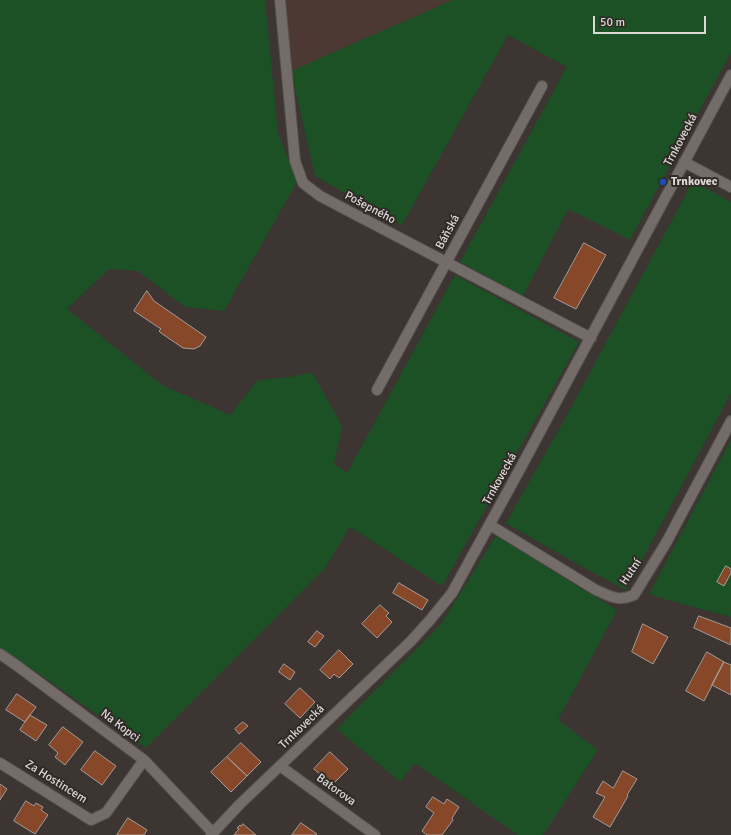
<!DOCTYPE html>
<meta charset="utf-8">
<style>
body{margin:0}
#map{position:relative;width:731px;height:835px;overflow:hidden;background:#3c3532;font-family:Signika,sans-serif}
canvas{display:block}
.scale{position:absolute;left:593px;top:16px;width:113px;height:18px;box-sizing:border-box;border:2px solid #dcd8d6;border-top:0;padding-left:5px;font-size:12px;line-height:14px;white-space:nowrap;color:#dcd8d6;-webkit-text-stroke:3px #312b28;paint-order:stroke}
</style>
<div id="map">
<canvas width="731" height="835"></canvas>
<div class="scale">50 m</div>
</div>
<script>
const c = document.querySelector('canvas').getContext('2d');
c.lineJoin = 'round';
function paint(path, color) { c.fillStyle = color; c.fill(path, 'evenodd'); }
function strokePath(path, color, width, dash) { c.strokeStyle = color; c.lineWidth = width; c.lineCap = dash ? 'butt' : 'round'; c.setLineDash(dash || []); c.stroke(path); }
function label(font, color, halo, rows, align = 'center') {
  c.font = font + ' Signika,sans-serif'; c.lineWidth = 4; c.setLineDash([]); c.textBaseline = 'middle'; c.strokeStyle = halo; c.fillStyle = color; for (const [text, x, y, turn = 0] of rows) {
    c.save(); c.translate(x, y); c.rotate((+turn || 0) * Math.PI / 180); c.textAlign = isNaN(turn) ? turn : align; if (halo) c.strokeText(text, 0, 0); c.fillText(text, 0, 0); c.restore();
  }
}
paint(new Path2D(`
 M 283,0 L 453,0 L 291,71 Z`), '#4d3933');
paint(new Path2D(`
 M 0,0 L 265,0 L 278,133 L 297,182 L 224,311 L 185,307 L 138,271 L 109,269 L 67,309 L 162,385 L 230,415 L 258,380 L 291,377 L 312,372 L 342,426 L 334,464 L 347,473 L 455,275 L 579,342 L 442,586 L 350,527 L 325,568 L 146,748 L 0,647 Z
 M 453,0 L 731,0 L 731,52 L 630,240 L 568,209 L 523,296 L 460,262 L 567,67 L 508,35 L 402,225 L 315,176 L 291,71 Z
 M 693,181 L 731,202 L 731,393 L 626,590 L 572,561 L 506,523 L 566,417 Z
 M 731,440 L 731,617 L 671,601 L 649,594 Z
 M 496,536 L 617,610 L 558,720 L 598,750 L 543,835 L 518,835 L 415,763 L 400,782 L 337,729 L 441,624 Z`), '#1b5124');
const building = new Path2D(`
 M 584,243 L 606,255 L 576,309 L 554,298 Z
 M 147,291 L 154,301 L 206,337 L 200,346 L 194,349 L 183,348 L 161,333 L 159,331 L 161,329 L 134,311 Z
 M 726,566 L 731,569 L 731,573 L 724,586 L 717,582 Z
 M 399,583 L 428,600 L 422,610 L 393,593 Z
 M 380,605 L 389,613 L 386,616 L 392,622 L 377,638 L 362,624 Z
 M 699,616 L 731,628 L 731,645 L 694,628 Z
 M 643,624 L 668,637 L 653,664 L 632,652 Z
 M 317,631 L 324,636 L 315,647 L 308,642 Z
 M 339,650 L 353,664 L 339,678 L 334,674 L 330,679 L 320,670 Z
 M 707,652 L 724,662 L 704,701 L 686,691 Z
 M 724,662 L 731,665 L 731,695 L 712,685 Z
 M 284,664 L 295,672 L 290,680 L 279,672 Z
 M 300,688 L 315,702 L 300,718 L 285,704 Z
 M 17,694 L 36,707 L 25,722 L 6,710 Z
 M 30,715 L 47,725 L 36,741 L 20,730 Z
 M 243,722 L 248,726 L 239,734 L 235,729 Z
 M 63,727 L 83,742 L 65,765 L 55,757 L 58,753 L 49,745 Z
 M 241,743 L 261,762 L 247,776 L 227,757 Z
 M 95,751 L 116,766 L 102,785 L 81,770 Z
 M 330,752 L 348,769 L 332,785 L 314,769 Z
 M 227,757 L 247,776 L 231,792 L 211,772 Z
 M 623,771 L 637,779 L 627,795 L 628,796 L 610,827 L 593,817 L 605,797 L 596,793 L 603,781 L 613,788 Z
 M 0,784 L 7,789 L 0,800 Z
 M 433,797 L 444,804 L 447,799 L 459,807 L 452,818 L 453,820 L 442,835 L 427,835 L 422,831 L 434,813 L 426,807 Z
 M 26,801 L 34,806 L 36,803 L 43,807 L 41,810 L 48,815 L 35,834 L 14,821 Z
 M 128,818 L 147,830 L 144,835 L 117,835 Z
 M 301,823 L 317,834 L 316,835 L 292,835 Z
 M 243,824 L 256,835 L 234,835 L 239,829 L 237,828 L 240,825 L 241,826 Z`);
paint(building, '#864829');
strokePath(building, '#a49c99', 1);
const minor = new Path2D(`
 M 280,0 L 295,161 L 303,183 L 320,196 L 339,206 L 591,338
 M 684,162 L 731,187
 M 377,390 L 542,86
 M 490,525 L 596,590 C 610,596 618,602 634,595 L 666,543 L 731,421
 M 0,654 L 16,665 L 144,760 L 213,833
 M 0,763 L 91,820 L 106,813 L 144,760
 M 280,766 L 375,835
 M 211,835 L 240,804 L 411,641 L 430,620 L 452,593 L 520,469 L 731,75`);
strokePath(minor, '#57514f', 12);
strokePath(minor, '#736c69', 10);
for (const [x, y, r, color] of [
 [663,182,4,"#1a4fb4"]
]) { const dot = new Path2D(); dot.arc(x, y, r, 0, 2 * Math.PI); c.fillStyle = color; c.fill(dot); strokePath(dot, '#312b28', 1.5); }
label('12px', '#dcd8d6', '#312b28', [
 ["Trnkovecká",681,140,-62],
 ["Pošepného",370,208,28],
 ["Báňská",448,232,-62],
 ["Trnkovecká",500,479,-61],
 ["Hutní",631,572,-56],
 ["Na Kopci",120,726,37],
 ["Trnkovecká",302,727,-44],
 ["Za Hostincem",56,782,32],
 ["Batorova",336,790,36]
]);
label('bold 12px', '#dcd8d6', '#312b28', [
 ["Trnkovec",671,182]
], 'left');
</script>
